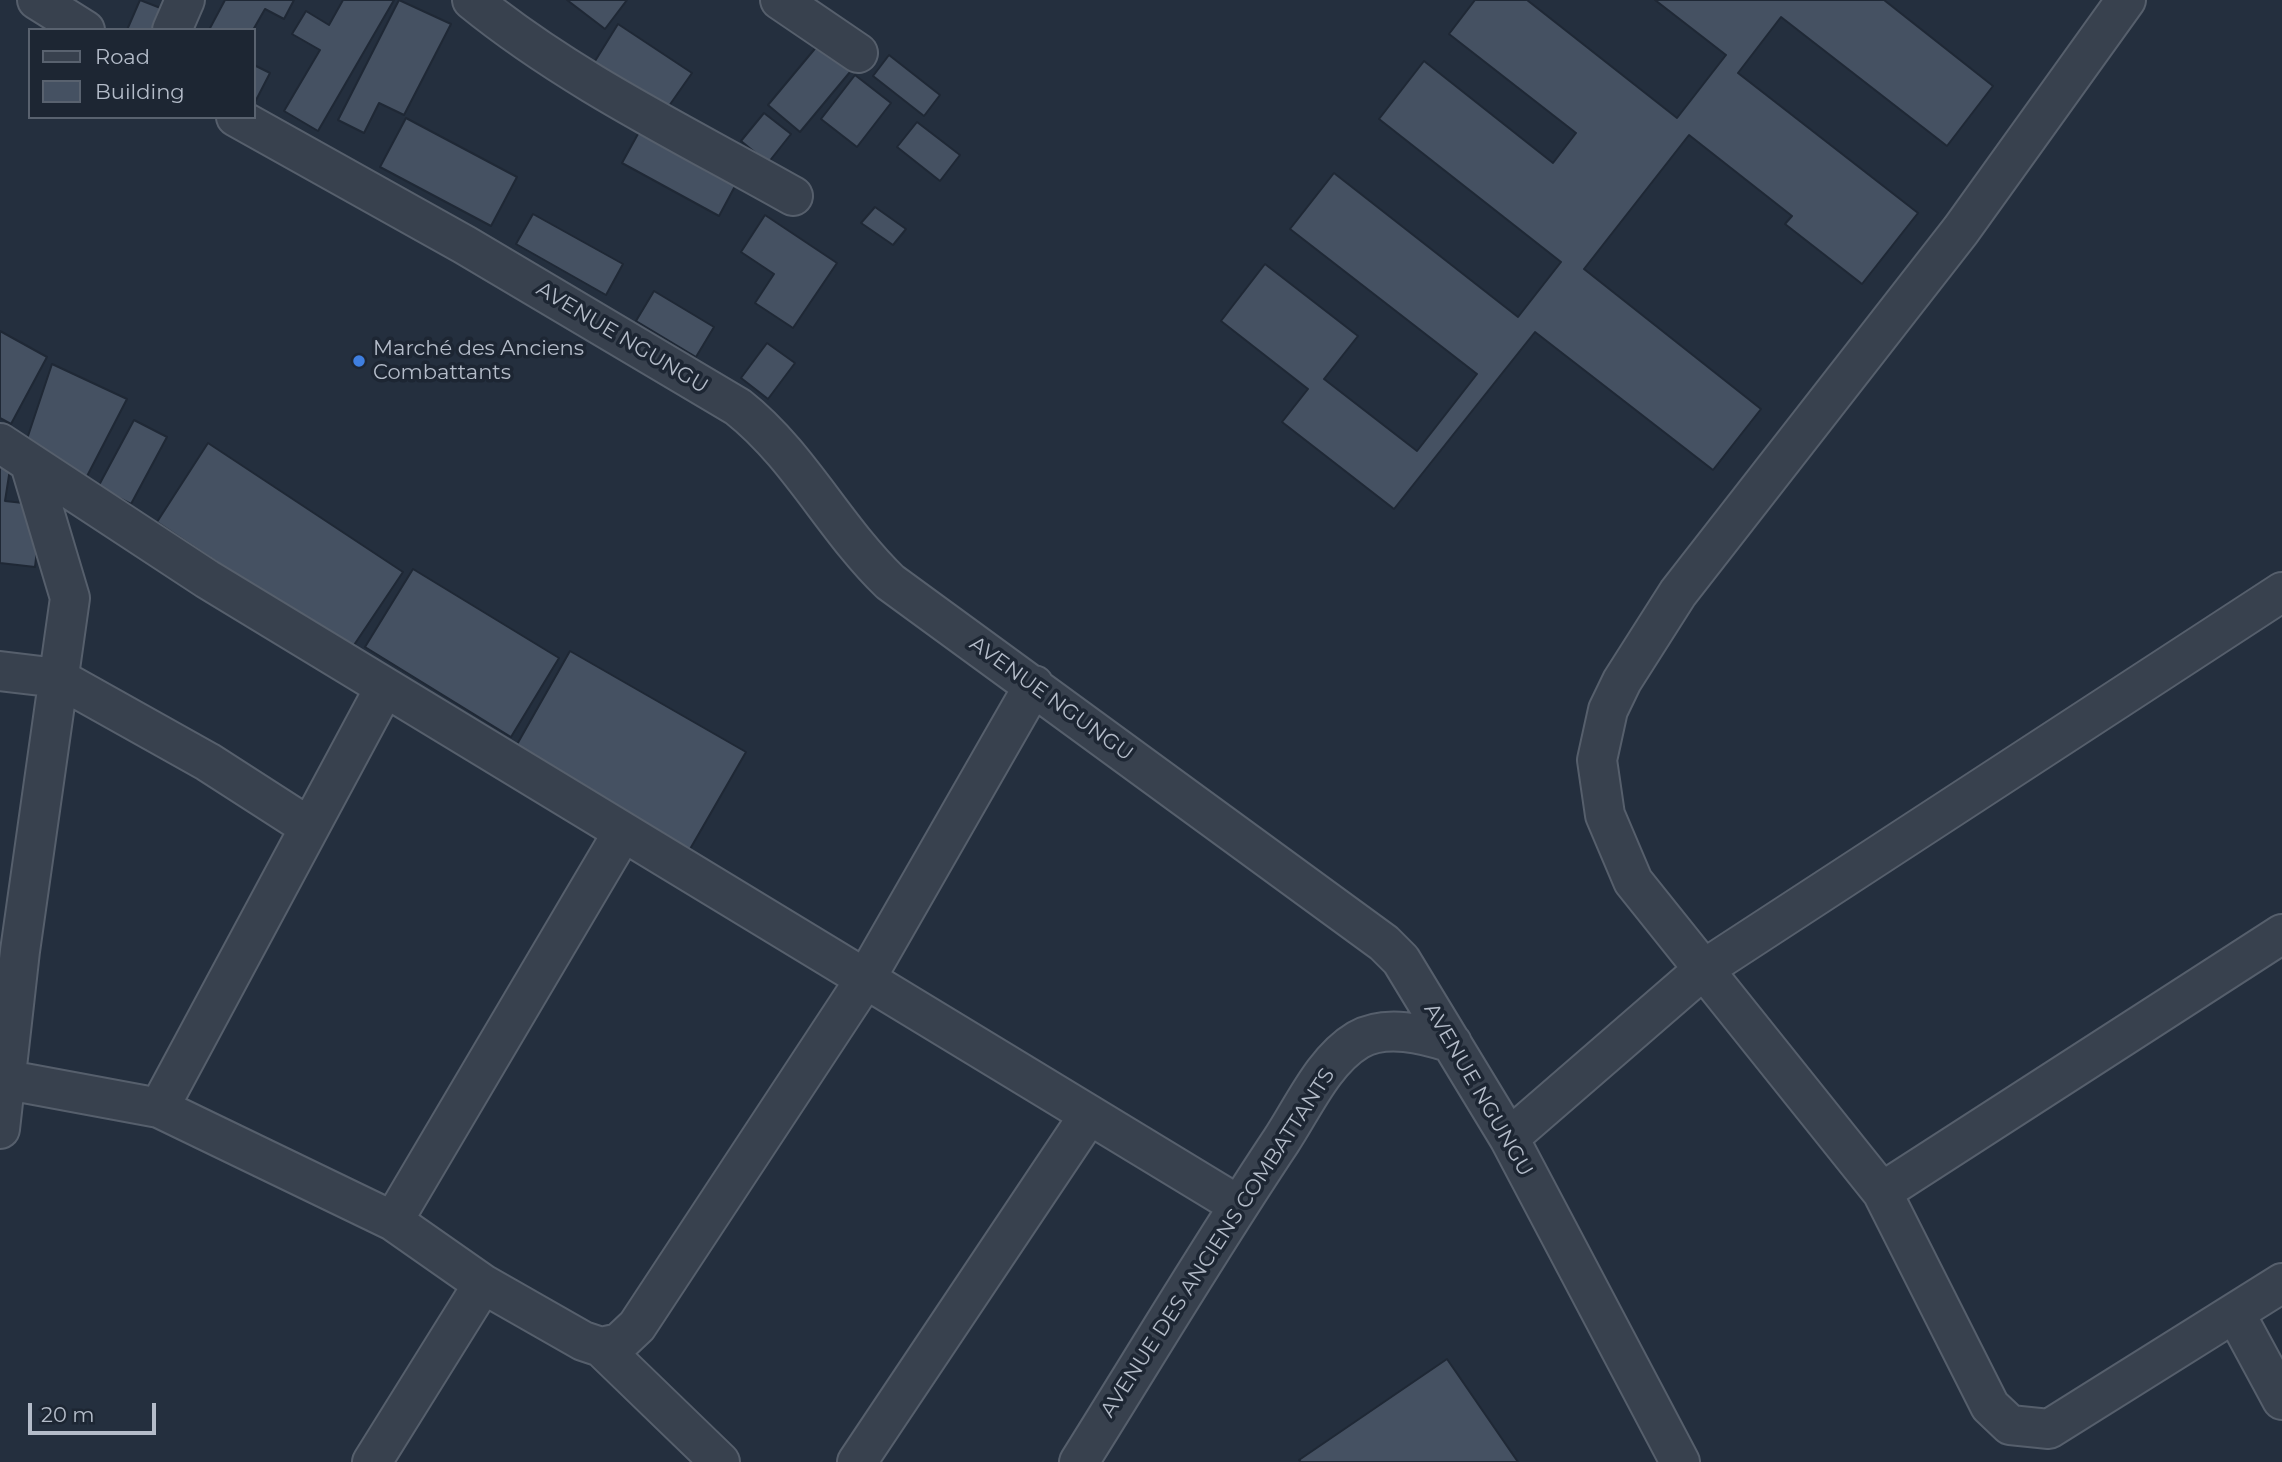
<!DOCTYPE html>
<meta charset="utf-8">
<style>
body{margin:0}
#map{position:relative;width:2282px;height:1462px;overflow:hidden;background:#242f3e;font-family:Montserrat,sans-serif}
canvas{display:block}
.legend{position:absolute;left:28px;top:28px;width:228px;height:91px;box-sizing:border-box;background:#1d2633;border:2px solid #59626f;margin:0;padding:9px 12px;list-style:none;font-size:21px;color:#b4bcc9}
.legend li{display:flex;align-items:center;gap:14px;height:35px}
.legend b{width:35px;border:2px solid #59626f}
.scale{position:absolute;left:28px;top:1403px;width:128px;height:32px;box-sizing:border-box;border:4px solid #b4bcc9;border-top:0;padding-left:9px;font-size:21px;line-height:24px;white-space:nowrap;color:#b4bcc9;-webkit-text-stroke:5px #1d2633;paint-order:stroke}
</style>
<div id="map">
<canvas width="2282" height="1462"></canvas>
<ul class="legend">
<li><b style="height:9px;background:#38414e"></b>Road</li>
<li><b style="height:19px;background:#455162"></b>Building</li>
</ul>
<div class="scale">20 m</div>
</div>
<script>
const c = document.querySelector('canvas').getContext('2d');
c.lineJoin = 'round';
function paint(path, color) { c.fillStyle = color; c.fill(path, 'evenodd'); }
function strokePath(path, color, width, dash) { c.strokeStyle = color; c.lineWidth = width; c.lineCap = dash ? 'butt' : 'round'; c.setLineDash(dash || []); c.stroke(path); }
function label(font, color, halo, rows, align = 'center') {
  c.font = font + ' Montserrat,sans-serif'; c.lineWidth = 7; c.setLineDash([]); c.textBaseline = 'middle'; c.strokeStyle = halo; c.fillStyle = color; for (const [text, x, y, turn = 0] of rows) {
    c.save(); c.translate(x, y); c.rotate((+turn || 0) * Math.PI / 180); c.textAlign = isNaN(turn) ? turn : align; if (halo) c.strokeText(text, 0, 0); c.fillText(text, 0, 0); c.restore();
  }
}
const building = new Path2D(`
 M 140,0 L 163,9 L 166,30 L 127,30 Z
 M 225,0 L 294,0 L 284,19 L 265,9 L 253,30 L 209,30 Z
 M 343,0 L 394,0 L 318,131 L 284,111 L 320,50 L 292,34 L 306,11 L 329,25 Z
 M 399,0 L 451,24 L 404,115 L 379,103 L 364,133 L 338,120 Z
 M 567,0 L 627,0 L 605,29 Z
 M 1475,0 L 1527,0 L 1677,118 L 1726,55 L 1655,0 L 1884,0 L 1993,86 L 1947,146 L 1781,17 L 1738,73 L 1918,213 L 1862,284 L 1785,224 L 1792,216 L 1689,135 L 1584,269 L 1761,409 L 1713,470 L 1535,332 L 1394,509 L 1282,422 L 1308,389 L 1221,321 L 1265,264 L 1358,336 L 1324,379 L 1417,451 L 1477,374 L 1290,229 L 1334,173 L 1518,317 L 1561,262 L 1379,119 L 1424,61 L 1553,163 L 1576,133 L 1449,34 Z
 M 618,24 L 692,73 L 664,113 L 592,66 Z
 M 823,39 L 855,66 L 800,132 L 768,105 Z
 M 889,55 L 940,95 L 924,116 L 873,76 Z
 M 254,65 L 270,73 L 254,104 Z
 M 855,75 L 891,103 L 857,147 L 821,119 Z
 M 764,113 L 791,134 L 768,163 L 741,141 Z
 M 406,118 L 517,177 L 491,226 L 380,167 Z
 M 917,122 L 960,155 L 940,181 L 897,147 Z
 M 644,123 L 741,175 L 719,216 L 622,163 Z
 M 875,207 L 906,229 L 893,245 L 861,223 Z
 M 533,214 L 623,264 L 606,295 L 516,244 Z
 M 765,215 L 837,263 L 793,328 L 755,303 L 774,274 L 741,252 Z
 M 654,291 L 714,327 L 696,357 L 636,321 Z
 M 0,331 L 47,357 L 11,424 L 0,418 Z
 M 767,343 L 795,363 L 768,399 L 741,378 Z
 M 52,364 L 127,399 L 84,482 L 25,445 Z
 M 134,420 L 167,437 L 131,504 L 98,487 Z
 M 208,443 L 403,572 L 350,651 L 157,522 Z
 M 0,455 L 12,456 L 5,501 L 42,505 L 35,567 L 0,563 Z
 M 413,569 L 559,658 L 511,737 L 365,647 Z
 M 570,651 L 746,752 L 686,856 L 511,755 Z
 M 1447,1359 L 1518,1462 L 1301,1462 L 1299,1460 Z`);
paint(building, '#455162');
strokePath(building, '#1f2835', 2);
const minor = new Path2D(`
 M 37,0 L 85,30
 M 472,0 C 569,79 685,135 793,196
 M 780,0 L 858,53
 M 2126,0 L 1961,230 L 1678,593 L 1622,681 L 1608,710 L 1597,760 L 1605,815 L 1633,881 L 1882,1192 L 1990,1406 L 2010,1425 L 2049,1429 L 2282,1283
 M 172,30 L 185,0
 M 236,117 L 465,245 L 738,407 C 799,455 834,528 890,582 L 1384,943 L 1401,960 L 1509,1138 L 1680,1462
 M 0,443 L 207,579 L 1238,1205
 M 0,671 L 58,678 L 208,762 L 309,827
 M 8,1080 L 159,1108 L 393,1221 L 483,1284 L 583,1341 L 601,1347 L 619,1343 L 637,1326 L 866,978 L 1034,685
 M 159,1108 L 385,687
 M 0,1129 L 20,951 L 70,598 L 30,464
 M 1509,1138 L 1704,969 L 2282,592
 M 1882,1192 L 2282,934
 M 393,1221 L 623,832
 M 2235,1313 L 2282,1400
 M 601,1347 L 720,1462
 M 372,1462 L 483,1284
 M 857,1462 L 1089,1115
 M 1079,1462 C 1146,1355 1211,1246 1281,1141 C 1303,1108 1323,1061 1358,1040 C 1386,1024 1424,1034 1452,1043`);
strokePath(minor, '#565f6c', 42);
strokePath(minor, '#38414e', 38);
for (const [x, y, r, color] of [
 [359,361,7,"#3f7fe0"]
]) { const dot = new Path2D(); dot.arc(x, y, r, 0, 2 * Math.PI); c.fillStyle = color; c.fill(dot); strokePath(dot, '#1d2633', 2.5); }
label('21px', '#b4bcc9', '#1d2633', [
 ["AVENUE NGUNGU",622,338,31],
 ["AVENUE NGUNGU",1051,699,36],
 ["AVENUE NGUNGU",1478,1090,60],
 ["AVENUE DES ANCIENS COMBATTANTS",1218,1243,-57]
]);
label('21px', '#b4bcc9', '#1d2633', [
 ["Marché des Anciens",373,349],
 ["Combattants",373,373]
], 'left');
</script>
